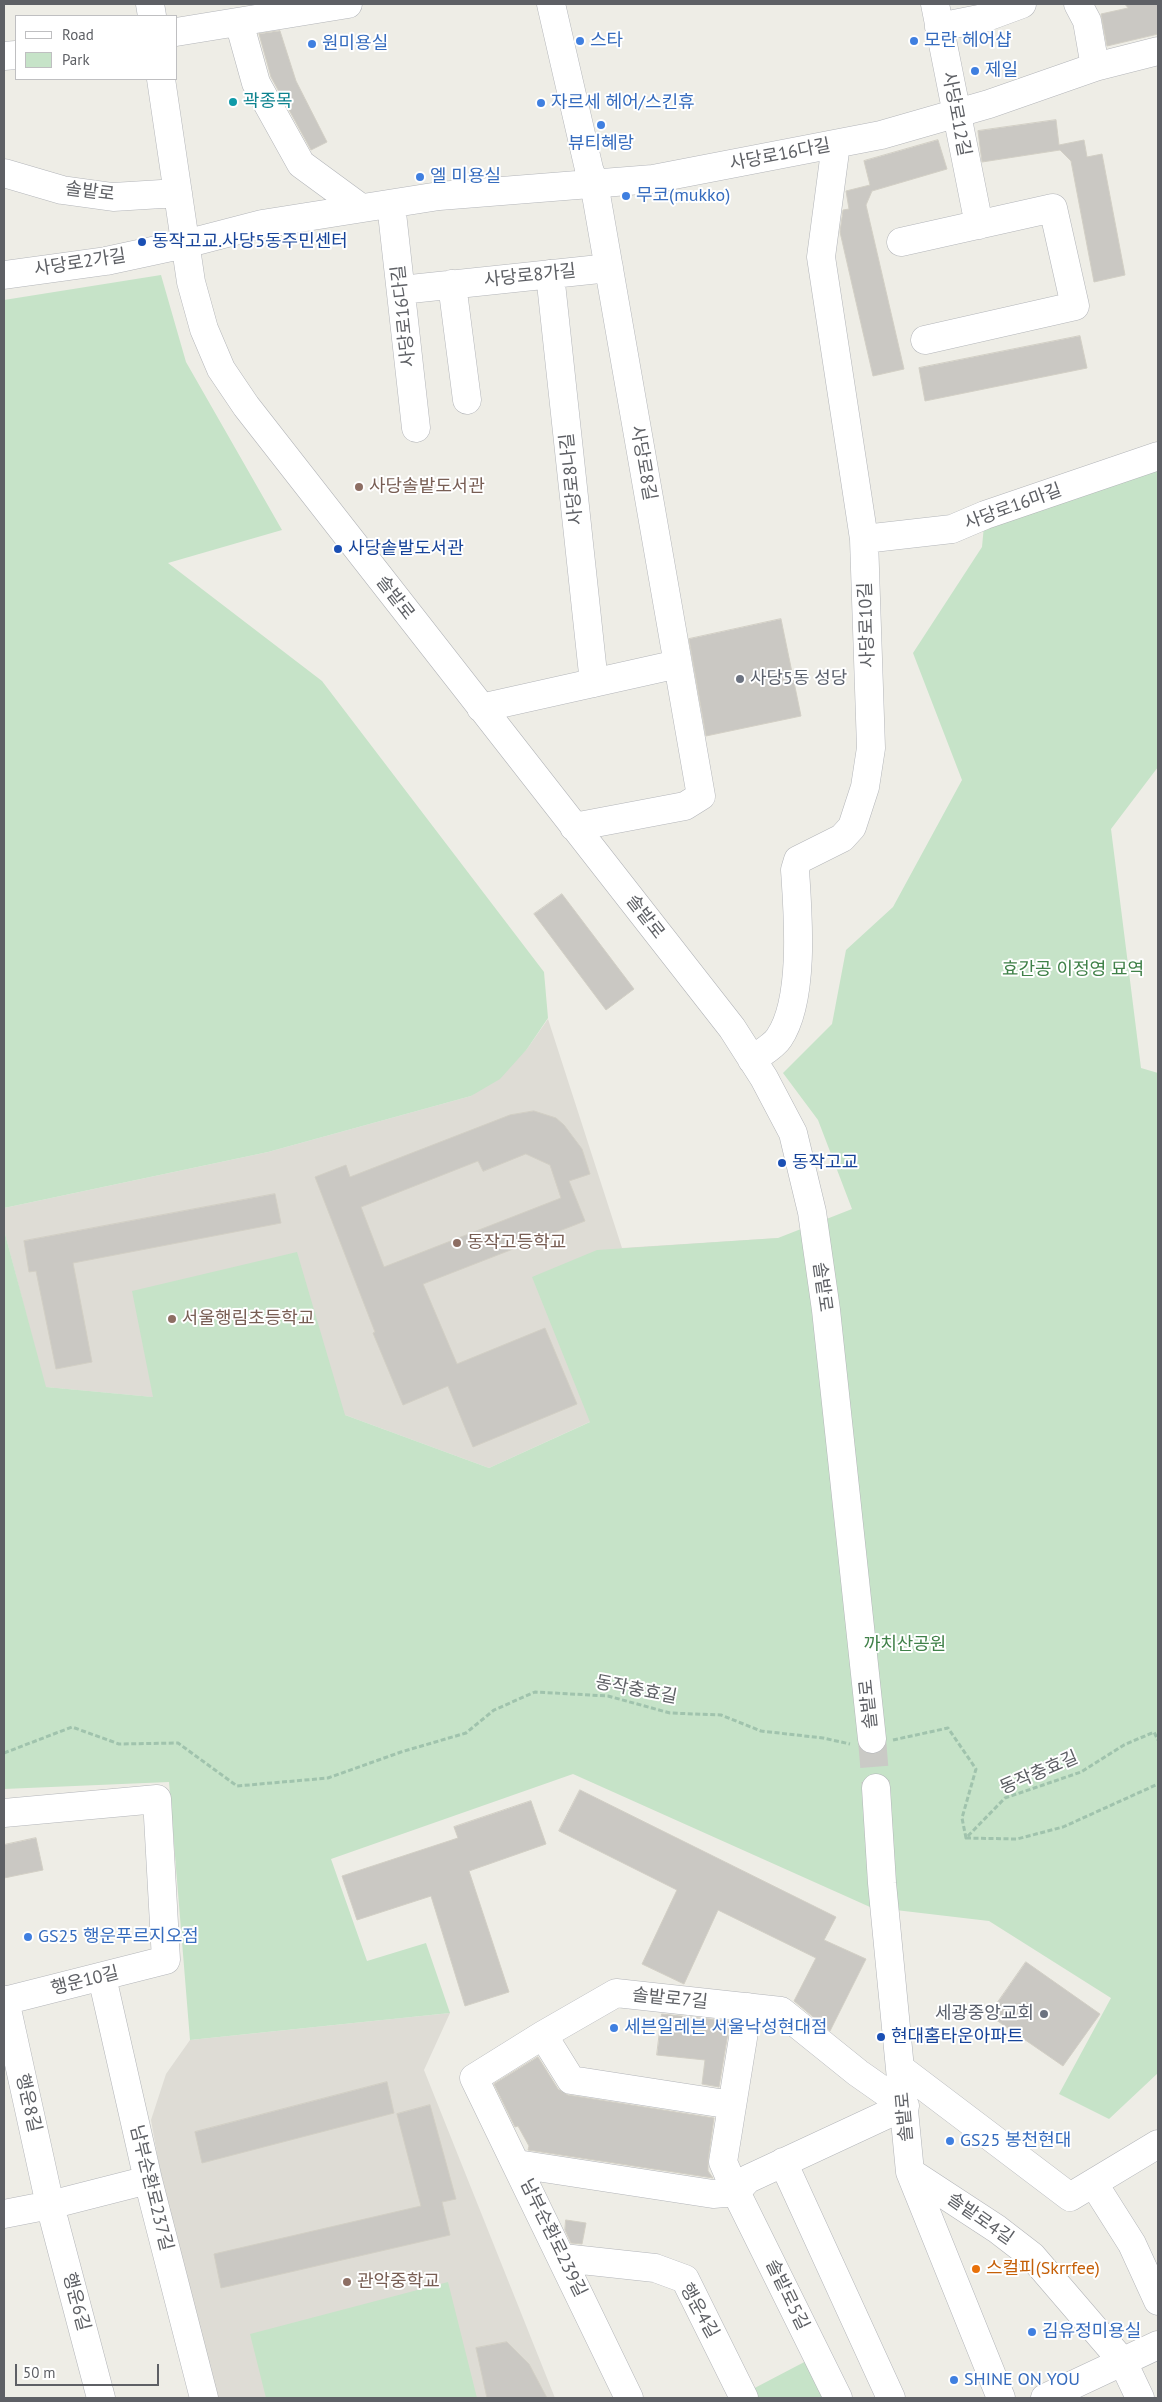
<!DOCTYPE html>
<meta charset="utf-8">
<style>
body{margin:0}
#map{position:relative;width:1162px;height:2402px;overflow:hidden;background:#eeede6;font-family:"PT Sans",sans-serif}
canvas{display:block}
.frame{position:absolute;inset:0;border:5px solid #5e6065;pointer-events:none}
.legend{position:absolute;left:15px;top:15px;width:162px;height:65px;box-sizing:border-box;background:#fff;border:1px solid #bfbfc1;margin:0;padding:6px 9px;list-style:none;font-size:15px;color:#5e6065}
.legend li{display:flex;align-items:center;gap:10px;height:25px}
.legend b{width:25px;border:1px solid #bfbfc1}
.scale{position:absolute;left:15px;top:2364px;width:144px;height:22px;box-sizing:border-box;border:2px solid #5e6065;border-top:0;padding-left:6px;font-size:15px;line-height:18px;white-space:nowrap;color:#5e6065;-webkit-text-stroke:4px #fff;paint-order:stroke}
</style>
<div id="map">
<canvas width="1162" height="2402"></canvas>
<div class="frame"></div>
<ul class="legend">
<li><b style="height:6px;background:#fff"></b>Road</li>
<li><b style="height:14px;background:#c6e3c8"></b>Park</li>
</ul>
<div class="scale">50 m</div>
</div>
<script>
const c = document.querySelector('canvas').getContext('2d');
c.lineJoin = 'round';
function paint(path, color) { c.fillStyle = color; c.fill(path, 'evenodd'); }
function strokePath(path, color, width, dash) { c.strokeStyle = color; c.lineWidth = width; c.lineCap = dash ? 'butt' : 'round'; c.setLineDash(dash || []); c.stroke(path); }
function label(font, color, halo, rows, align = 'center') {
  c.font = font + ' "PT Sans","Noto Sans KR",sans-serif'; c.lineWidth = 4; c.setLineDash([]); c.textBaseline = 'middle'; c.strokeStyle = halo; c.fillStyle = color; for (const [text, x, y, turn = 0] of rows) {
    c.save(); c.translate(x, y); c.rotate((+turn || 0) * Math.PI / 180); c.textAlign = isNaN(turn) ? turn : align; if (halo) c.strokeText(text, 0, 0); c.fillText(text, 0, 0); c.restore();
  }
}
paint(new Path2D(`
 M 548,1019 L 622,1248 L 778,1238 L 616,1410 L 489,1468 L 345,1415 L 45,1387 L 4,1230 L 4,1208 L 268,1152 L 471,1096 L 527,1049 Z
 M 450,2013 L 424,2070 L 555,2398 L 213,2398 L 159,2165 L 151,2120 L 166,2074 L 190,2040 Z`), '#dedcd5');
paint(new Path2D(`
 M 161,275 L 186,362 L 282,530 L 168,563 L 322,681 L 544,972 L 548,1018 L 527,1049 L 500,1079 L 471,1096 L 268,1152 L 4,1208 L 4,300 Z
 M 1158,447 L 1158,767 L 1111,829 L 1141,1068 L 1158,1073 L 1158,2073 L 1109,2119 L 1059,2094 L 1111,1998 L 989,1921 L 870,1907 L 573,1774 L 331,1859 L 367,1961 L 426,1943 L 450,2013 L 190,2040 L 169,1782 L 4,1789 L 4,1230 L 46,1387 L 153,1397 L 132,1291 L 297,1252 L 345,1415 L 489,1468 L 590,1422 L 532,1277 L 597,1250 L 778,1238 L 852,1209 L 818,1120 L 783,1073 L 832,1024 L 846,950 L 893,907 L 962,780 L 913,653 L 982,547 L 985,515 Z
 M 448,2282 L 477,2398 L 266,2398 L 250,2334 Z
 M 812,2358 L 832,2398 L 750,2398 L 747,2392 Z`), '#c6e3c8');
const building = new Path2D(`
 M 1125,4 L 1158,4 L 1158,34 L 1107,46 L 1101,14 L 1128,8 Z
 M 280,31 L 296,81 L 327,142 L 311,150 L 271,77 L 259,34 Z
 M 1056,120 L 1059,145 L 1084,140 L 1087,157 L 1102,154 L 1125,275 L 1094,282 L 1071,161 L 1060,150 L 982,162 L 978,131 Z
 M 938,140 L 947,169 L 872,191 L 866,205 L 904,369 L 873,376 L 840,232 L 843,210 L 849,209 L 846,191 L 870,185 L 864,161 Z
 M 1080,336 L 1087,368 L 925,401 L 919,368 Z
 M 781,619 L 801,716 L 706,736 L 689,639 Z
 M 562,894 L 634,989 L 606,1010 L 534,914 Z
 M 534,1111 L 556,1118 L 564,1125 L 582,1149 L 590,1174 L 569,1181 L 585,1221 L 423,1284 L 457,1364 L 545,1328 L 577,1404 L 473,1447 L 448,1386 L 403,1405 L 373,1333 L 375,1332 L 315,1177 L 346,1165 L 350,1177 L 510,1115 ZM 526,1154 L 550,1165 L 561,1198 L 384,1267 L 361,1207 L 478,1161 L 483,1171 Z
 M 275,1194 L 281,1223 L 73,1263 L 92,1362 L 56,1369 L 36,1271 L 29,1272 L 24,1241 Z
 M 580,1790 L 836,1917 L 824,1940 L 866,1959 L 830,2031 L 794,2001 L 816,1958 L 718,1910 L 684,1984 L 642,1964 L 677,1890 L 559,1831 Z
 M 531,1801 L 546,1844 L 469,1871 L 509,1992 L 465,2006 L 431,1896 L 357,1920 L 342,1876 L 458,1838 L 454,1827 Z
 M 36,1838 L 43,1870 L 4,1878 L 4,1845 Z
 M 1026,1962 L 1100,2014 L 1063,2066 L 989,2015 Z
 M 662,2014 L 730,2021 L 719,2087 L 702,2084 L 705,2060 L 657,2055 Z
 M 538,2057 L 558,2089 L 568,2095 L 714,2118 L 708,2160 L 708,2171 L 713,2178 L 528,2150 L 529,2146 L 518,2126 L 515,2127 L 494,2084 Z
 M 387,2082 L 394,2113 L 202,2163 L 195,2132 Z
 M 430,2105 L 456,2199 L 442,2202 L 450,2235 L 221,2288 L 214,2254 L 421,2206 L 397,2114 Z
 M 566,2220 L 586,2223 L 582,2244 L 571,2243 L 565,2230 Z
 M 507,2342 L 529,2364 L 547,2398 L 487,2398 L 476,2348 Z`);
paint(building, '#cac8c3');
strokePath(building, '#d2cfc5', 1);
strokePath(new Path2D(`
 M 872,1739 L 876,1788`), '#cacac6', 28, [28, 14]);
const minor = new Path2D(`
 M 150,4 L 152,16
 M 551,4 L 589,169 L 594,183 L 701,796 L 685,806 L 574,827
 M 935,4 L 979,225
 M 1078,4 L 1087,21 L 1095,67
 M 239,22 L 256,83 L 301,164 L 361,208
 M 939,27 L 984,18 L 1022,4
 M 176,32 L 348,4
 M 4,56 L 16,55
 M 161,79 L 191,282 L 204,329 L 221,369 L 246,406 L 732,1028 L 764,1078 L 793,1133 L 812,1212 L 826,1310 L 872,1739
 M 4,173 L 62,190 L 113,197 L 178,193
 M 391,204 L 416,428
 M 901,242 L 1053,208 L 1075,306 L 925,340
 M 550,274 L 594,683
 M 4,275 L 106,261 L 185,244 L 262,224 L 439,196 L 653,179 L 881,135 L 989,104 L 1095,67 L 1158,51
 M 452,284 L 467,400
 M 401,290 L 609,268
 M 864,539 L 952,529 L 985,515 L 1158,456
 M 481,708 L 678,664
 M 752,1060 C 761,1053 774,1046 779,1038 C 805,1000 798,914 795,870 L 798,860 L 842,838 L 852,827 L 865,787 L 871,748 L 864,539 L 821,257 L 836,144
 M 876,1788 L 882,1883 L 910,2172 L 1001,2398
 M 4,1813 L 157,1799 L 166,1960 L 4,2001
 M 102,1977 L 148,2180 L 204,2398
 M 5,2000 L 50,2205 L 101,2398
 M 543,2035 L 571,2080 L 732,2105
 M 901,2069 L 1070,2197 L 1158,2144
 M 783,2162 L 891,2398
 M 517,2164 L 713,2194 L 736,2192 L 838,2398
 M 910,2172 L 997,2229 L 1032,2256 L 1123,2362 L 1140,2398
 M 1094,2184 L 1132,2244 L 1158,2301
 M 4,2214 L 50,2205 L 148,2180
 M 563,2258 L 655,2268 L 685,2279 L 744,2398
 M 629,2398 L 474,2078 L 543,2035 L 616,1993 L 781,2011 L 858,2073 L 905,2106 L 748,2179 L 736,2192 L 723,2162 L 748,2007
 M 1045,2398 L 1158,2345`);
strokePath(minor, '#b3b5b9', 29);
strokePath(new Path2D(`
 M 893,1740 L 948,1728 L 976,1769 L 962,1818 L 966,1838 L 1005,1798 L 1081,1772 L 1124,1745 L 1154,1732 L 1158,1740
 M 4,1753 L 72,1727 L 119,1744 L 178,1743 L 237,1786 L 328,1778 L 401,1752 L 466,1733 L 494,1710 L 535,1692 L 608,1696 L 670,1713 L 721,1715 L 761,1731 L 823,1738 L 850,1744
 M 966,1838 L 1017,1839 L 1063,1827 L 1158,1784`), '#a0c3ad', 3, [5, 2.5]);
strokePath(minor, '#fff', 28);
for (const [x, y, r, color] of [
 [580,41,5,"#3f7fe0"],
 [914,41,5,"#3f7fe0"],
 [312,44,5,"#3f7fe0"],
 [975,71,5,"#3f7fe0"],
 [233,102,5,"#0f9aa8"],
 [541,103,5,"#3f7fe0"],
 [601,125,5,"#3f7fe0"],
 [420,177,5,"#3f7fe0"],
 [626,196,5,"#3f7fe0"],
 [142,242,5,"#1a4fb4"],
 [359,487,5,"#8d6e63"],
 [338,549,5,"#1a4fb4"],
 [740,679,5,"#6b7280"],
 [782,1163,5,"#1a4fb4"],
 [457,1243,5,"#8d6e63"],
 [172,1319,5,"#8d6e63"],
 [28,1937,5,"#3f7fe0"],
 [1044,2014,5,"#6b7280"],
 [614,2028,5,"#3f7fe0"],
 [881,2037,5,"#1a4fb4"],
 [950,2141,5,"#3f7fe0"],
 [976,2269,5,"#e8710a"],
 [347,2282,5,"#8d6e63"],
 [1032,2332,5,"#3f7fe0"],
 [954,2380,5,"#3f7fe0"]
]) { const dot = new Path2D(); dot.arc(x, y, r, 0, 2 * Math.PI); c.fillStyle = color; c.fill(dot); strokePath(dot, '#fff', 2); }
label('18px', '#366cbe', '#fff', [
 ["스타",590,41],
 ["모란 헤어샵",924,41],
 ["원미용실",322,44],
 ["제일",985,71],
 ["자르세 헤어/스킨휴",551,103],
 ["뷰티혜랑",601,144,"center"],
 ["엘 미용실",430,177],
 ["무코(mukko)",636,196],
 ["GS25 행운푸르지오점",38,1937],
 ["세븐일레븐 서울낙성현대점",624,2028],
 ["GS25 봉천현대",960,2141],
 ["김유정미용실",1042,2332],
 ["SHINE ON YOU",964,2380]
], 'left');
label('18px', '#0d838f', '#fff', [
 ["곽종목",243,102]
], 'left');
label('18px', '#5e6065', '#fff', [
 ["사당로12길",956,114,79],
 ["사당로16다길",780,155,-11],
 ["솔밭로",90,192,7],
 ["사당로2가길",80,263,-9],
 ["사당로8가길",530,276,-6],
 ["사당로16다길",404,316,-96],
 ["사당로8길",643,463,80],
 ["사당로8나길",572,479,-96],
 ["사당로16마길",1013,507,-20],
 ["솔밭로",395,598,52],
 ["사당로10길",867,625,-92],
 ["솔밭로",645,917,52],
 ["솔밭로",822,1287,82],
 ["동작충효길",636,1690,11],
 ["솔밭로",869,1704,-96],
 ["동작충효길",1039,1773,-23],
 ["행운10길",85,1981,-14],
 ["솔밭로7길",670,1999,6],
 ["행운8길",28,2103,77],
 ["솔밭로",905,2117,-95],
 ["남부순환로237길",151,2188,76],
 ["솔밭로4길",980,2219,35],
 ["남부순환로239길",553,2238,64],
 ["솔밭로5길",787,2295,64],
 ["행운6길",76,2302,75],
 ["행운4길",699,2311,61]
]);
label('18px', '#164399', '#fff', [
 ["동작고교.사당5동주민센터",152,242],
 ["사당솥발도서관",348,549],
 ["동작고교",792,1163],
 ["현대홈타운아파트",891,2037]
], 'left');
label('18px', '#785e54', '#fff', [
 ["사당솔밭도서관",369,487],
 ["동작고등학교",467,1243],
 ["서울행림초등학교",182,1319],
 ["관악중학교",357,2282]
], 'left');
label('18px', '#5b616d', '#fff', [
 ["사당5동 성당",750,679],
 ["세광중앙교회",1034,2014,"right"]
], 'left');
label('18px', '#408149', '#fff', [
 ["효간공 이정영 묘역",1073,970],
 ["까치산공원",905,1645]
]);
label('18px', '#c56008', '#fff', [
 ["스컬피(Skrrfee)",986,2269]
], 'left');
</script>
